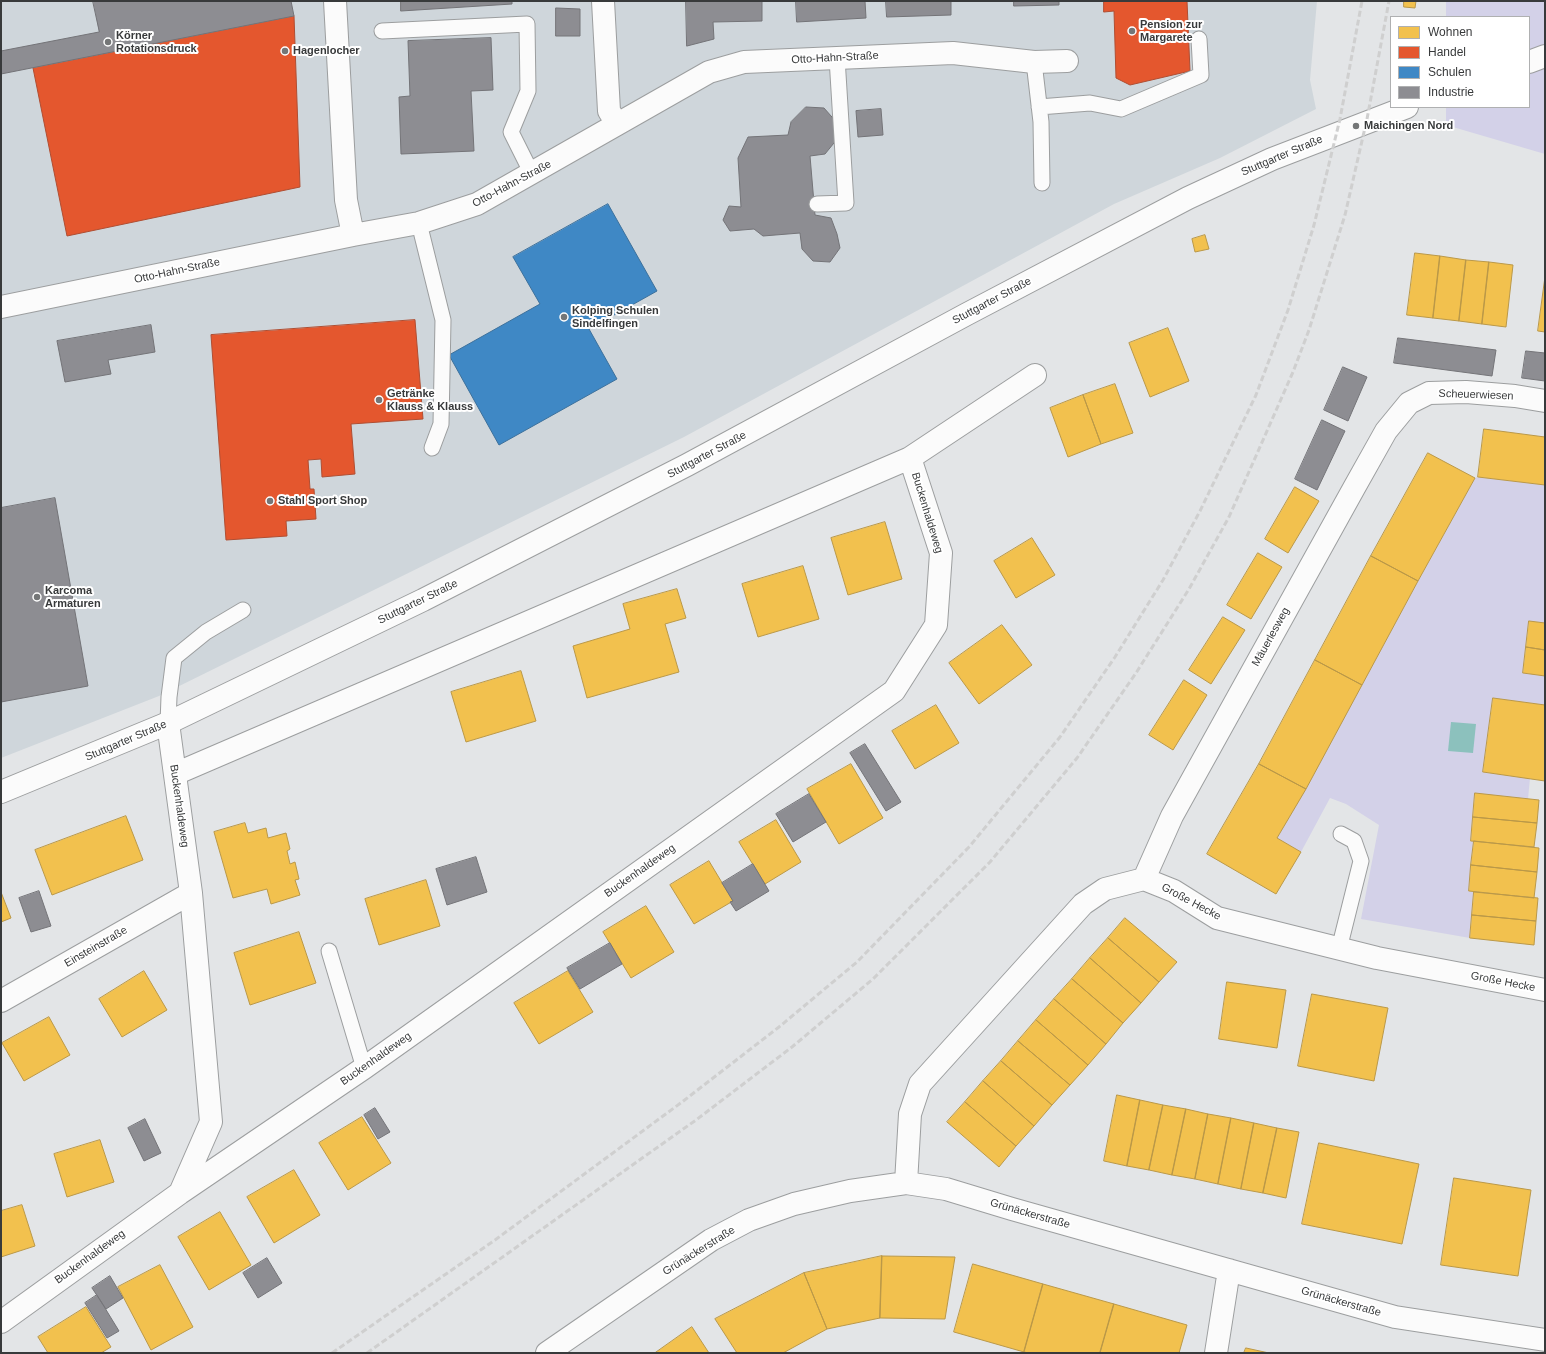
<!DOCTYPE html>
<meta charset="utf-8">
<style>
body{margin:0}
#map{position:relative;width:1546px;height:1354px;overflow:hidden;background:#e3e5e7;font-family:Helvetica,sans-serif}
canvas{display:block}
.frame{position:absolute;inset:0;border:2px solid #383a3b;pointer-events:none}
.legend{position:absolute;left:1390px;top:16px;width:140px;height:92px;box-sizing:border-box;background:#fff;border:1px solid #afb0b1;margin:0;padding:5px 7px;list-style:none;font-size:12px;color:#383a3b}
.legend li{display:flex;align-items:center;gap:8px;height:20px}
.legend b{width:20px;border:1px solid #afb0b1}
</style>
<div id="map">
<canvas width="1546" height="1354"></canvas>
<div class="frame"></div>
<ul class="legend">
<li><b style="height:11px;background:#f2c14e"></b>Wohnen</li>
<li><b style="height:11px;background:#e4572e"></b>Handel</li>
<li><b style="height:11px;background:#3f88c5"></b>Schulen</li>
<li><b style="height:11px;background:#8d8d92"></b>Industrie</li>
</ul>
</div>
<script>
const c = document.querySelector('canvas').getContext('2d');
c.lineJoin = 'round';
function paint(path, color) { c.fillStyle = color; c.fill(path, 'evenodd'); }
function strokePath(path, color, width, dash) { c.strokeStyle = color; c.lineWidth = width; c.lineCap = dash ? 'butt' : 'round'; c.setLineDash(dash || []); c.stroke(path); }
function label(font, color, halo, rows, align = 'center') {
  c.font = font + ' Helvetica,sans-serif'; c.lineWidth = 4; c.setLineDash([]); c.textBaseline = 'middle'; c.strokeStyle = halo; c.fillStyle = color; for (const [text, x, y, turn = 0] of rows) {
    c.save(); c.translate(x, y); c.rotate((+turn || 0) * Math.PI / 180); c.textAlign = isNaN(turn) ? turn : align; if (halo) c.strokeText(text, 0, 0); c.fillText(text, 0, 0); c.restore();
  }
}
paint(new Path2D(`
 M 1,1 L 1317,1 L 1310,80 L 1316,109 L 1220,158 L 1114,204 L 684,437 L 159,696 L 1,758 Z`), '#cfd6db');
paint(new Path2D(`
 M 1446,1 L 1545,1 L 1545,154 L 1446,125 L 1446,107 L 1529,107 L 1529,17 L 1446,17 Z
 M 1478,477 L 1545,485 L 1545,623 L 1529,621 L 1523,673 L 1545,676 L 1545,705 L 1493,698 L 1483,772 L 1530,778 L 1528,799 L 1475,794 L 1471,841 L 1474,841 L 1469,891 L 1474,892 L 1470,938 L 1361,919 L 1379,825 L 1346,804 L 1330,798 L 1301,852 L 1277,838 L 1475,478 Z`), '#d3d1e8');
paint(new Path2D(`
 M 1451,722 L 1476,724 L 1473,753 L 1448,751 Z`), '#8cc1bd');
const homes = new Path2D(`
 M 1404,1 L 1416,1 L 1415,8 L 1404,7 Z
 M 1205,235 L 1209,249 L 1195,252 L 1192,239 Z
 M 1415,253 L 1440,256 L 1433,318 L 1407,315 Z
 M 1440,256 L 1466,260 L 1459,321 L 1433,318 Z
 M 1466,260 L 1489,262 L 1482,324 L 1459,321 Z
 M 1489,262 L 1513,265 L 1506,327 L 1482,324 Z
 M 1545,277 L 1545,332 L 1538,331 Z
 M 1168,328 L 1189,381 L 1150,397 L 1129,343 Z
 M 1115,384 L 1133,433 L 1101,444 L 1083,395 Z
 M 1083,395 L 1101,444 L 1068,457 L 1050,408 Z
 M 1484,429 L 1545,437 L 1545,485 L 1478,477 Z
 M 1428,453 L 1475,478 L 1418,581 L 1371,556 Z
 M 1295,487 L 1319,501 L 1288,553 L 1265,539 Z
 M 885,522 L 902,579 L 848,595 L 831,538 Z
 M 1032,538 L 1055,575 L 1016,598 L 994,561 Z
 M 1258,553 L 1282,567 L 1251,619 L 1227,605 Z
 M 1371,556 L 1418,581 L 1362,685 L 1315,660 Z
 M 803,566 L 819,619 L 758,637 L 742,584 Z
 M 677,589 L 686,618 L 665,624 L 679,672 L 587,698 L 573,646 L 630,629 L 623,604 Z
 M 1223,617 L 1245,630 L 1211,684 L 1189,670 Z
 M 1529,621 L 1545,623 L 1545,650 L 1526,647 Z
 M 1002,625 L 1032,665 L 979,704 L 949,663 Z
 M 1526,647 L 1545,650 L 1545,676 L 1523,673 Z
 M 1315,660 L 1362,685 L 1306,789 L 1259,764 Z
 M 521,671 L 536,721 L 466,742 L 451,692 Z
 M 1184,680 L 1207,695 L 1173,750 L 1149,735 Z
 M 1493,698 L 1545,705 L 1545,781 L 1483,772 Z
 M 936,705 L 959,743 L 915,769 L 892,731 Z
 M 851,764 L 883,818 L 839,844 L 807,789 Z
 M 1259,764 L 1306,789 L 1277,838 L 1301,852 L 1276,894 L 1207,854 Z
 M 1475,793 L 1539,800 L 1537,823 L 1473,817 Z
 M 126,816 L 143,860 L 52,895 L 35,850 Z
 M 1473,817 L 1537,823 L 1534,847 L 1471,841 Z
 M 776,820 L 801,862 L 765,884 L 739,842 Z
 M 245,823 L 248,833 L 266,828 L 268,838 L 286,833 L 290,849 L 287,851 L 290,864 L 295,862 L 299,879 L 295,880 L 300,895 L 271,904 L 267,889 L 233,898 L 214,832 Z
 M 1474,841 L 1539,848 L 1537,872 L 1471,865 Z
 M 709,861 L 733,901 L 694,924 L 670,885 Z
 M 1471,865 L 1537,872 L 1534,898 L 1469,891 Z
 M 426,880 L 440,926 L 379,945 L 365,899 Z
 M 1,892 L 11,918 L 1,922 Z
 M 1474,892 L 1538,898 L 1536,921 L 1472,915 Z
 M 646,906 L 674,952 L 631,978 L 603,932 Z
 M 1472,915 L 1536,921 L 1534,945 L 1470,938 Z
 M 1125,918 L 1177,962 L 1159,982 L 1108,938 Z
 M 299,932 L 316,983 L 250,1005 L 234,953 Z
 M 1108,938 L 1159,982 L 1141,1003 L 1090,958 Z
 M 1090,958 L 1141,1003 L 1123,1023 L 1072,979 Z
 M 144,971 L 167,1010 L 122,1037 L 99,999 Z
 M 568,971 L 593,1012 L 539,1044 L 514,1003 Z
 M 1072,979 L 1123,1023 L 1106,1044 L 1054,999 Z
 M 1227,982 L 1286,990 L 1277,1048 L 1219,1039 Z
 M 1312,994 L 1388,1008 L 1374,1081 L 1298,1066 Z
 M 1054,999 L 1106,1044 L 1088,1065 L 1036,1020 Z
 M 49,1017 L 70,1055 L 24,1081 L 2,1043 Z
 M 1036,1020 L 1088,1065 L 1070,1085 L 1018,1041 Z
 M 1018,1041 L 1070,1085 L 1052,1105 L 1001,1061 Z
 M 1001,1061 L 1052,1105 L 1034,1126 L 983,1081 Z
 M 983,1081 L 1034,1126 L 1016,1146 L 965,1102 Z
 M 1117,1095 L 1140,1100 L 1127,1166 L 1104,1161 Z
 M 1140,1100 L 1163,1105 L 1149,1170 L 1127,1166 Z
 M 965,1102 L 1016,1146 L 999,1167 L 947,1122 Z
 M 1163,1105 L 1186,1109 L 1172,1175 L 1149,1170 Z
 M 1186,1109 L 1208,1114 L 1195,1179 L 1172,1175 Z
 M 1208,1114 L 1231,1118 L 1218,1184 L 1195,1179 Z
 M 362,1117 L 391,1163 L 348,1190 L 319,1143 Z
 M 1231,1118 L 1254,1123 L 1241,1189 L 1218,1184 Z
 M 1254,1123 L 1277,1128 L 1263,1193 L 1241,1189 Z
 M 1277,1128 L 1299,1132 L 1286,1198 L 1263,1193 Z
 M 100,1140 L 114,1182 L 67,1197 L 54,1154 Z
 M 1319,1143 L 1419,1164 L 1402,1244 L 1302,1224 Z
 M 294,1170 L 320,1215 L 274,1243 L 247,1197 Z
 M 1454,1178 L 1531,1190 L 1518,1276 L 1441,1265 Z
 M 22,1205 L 35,1246 L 1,1257 L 1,1211 Z
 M 220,1212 L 251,1265 L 209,1290 L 178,1237 Z
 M 882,1256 L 880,1318 L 827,1329 L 804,1273 Z
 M 882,1256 L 955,1257 L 945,1319 L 880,1318 Z
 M 973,1264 L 1043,1284 L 1024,1352 L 954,1332 Z
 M 160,1265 L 193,1327 L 151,1350 L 118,1287 Z
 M 804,1273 L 827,1329 L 783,1353 L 737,1353 L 715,1319 Z
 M 1043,1284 L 1114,1304 L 1100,1353 L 1029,1353 L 1024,1352 Z
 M 1114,1304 L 1187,1325 L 1179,1353 L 1100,1353 Z
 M 86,1307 L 111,1347 L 101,1353 L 48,1353 L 38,1337 Z
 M 692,1327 L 709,1353 L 655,1353 Z
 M 1246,1348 L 1269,1353 L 1244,1353 Z`);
paint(homes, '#f2c14e');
strokePath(homes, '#ba9848', 1);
const shops = new Path2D(`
 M 1104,1 L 1187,1 L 1190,71 L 1130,85 L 1116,78 L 1114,11 L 1104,12 Z
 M 294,16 L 300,187 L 67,236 L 33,68 Z
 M 415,320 L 423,419 L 351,424 L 355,474 L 322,477 L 321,459 L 308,460 L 310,489 L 314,489 L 316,519 L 286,521 L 287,536 L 226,540 L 211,335 Z`);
paint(shops, '#e4572e');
strokePath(shops, '#b04e32', 1);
const schools = new Path2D(`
 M 608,204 L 657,291 L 589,329 L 617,379 L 499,445 L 449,355 L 540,304 L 513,257 Z`);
paint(schools, '#3f88c5');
strokePath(schools, '#3d719c', 1);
const industry = new Path2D(`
 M 93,1 L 291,1 L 294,16 L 1,74 L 1,51 L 99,32 Z
 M 401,1 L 512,1 L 512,4 L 401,11 Z
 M 686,1 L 762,1 L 762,21 L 713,22 L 714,39 L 687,46 Z
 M 796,1 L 865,1 L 866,18 L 797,22 Z
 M 886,1 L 951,1 L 951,15 L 887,17 Z
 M 1014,1 L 1059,1 L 1059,5 L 1014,6 Z
 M 556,8 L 580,9 L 580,36 L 556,36 Z
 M 491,38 L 493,90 L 471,91 L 474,151 L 401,154 L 399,97 L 410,96 L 408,41 Z
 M 806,107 L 824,108 L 839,125 L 838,138 L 825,154 L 810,156 L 815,215 L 831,218 L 837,234 L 840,248 L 830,262 L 813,261 L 802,249 L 800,233 L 763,236 L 754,229 L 730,231 L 723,220 L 729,206 L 741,207 L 738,158 L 748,137 L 788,135 L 791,122 Z
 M 881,109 L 883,135 L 858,137 L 856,111 Z
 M 151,325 L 155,352 L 108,360 L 111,374 L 65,382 L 57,341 Z
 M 1398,338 L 1496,350 L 1492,376 L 1394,363 Z
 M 1526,351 L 1545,353 L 1545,381 L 1522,378 Z
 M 1343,367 L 1367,377 L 1348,421 L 1324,410 Z
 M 1322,420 L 1345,431 L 1317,490 L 1295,479 Z
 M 55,498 L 88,686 L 1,702 L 1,508 Z
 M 865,744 L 901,802 L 886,811 L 850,753 Z
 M 809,794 L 826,822 L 793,842 L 776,814 Z
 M 476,857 L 487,892 L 447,905 L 436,869 Z
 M 753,864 L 769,891 L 736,911 L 730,902 L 733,901 L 722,883 Z
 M 39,891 L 51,926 L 31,932 L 19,898 Z
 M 610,943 L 622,964 L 580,989 L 567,968 Z
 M 375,1108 L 390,1132 L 378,1139 L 364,1115 Z
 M 145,1119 L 161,1153 L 144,1161 L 128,1128 Z
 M 267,1258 L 282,1283 L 258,1298 L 243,1273 Z
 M 110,1276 L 123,1298 L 106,1309 L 92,1288 Z
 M 97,1295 L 119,1331 L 107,1338 L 85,1303 Z`);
paint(industry, '#8d8d92');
strokePath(industry, '#747478', 1);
const service = new Path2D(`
 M 382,31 L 527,24 L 528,91 L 511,132 L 532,174
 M 1034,62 L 1041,122 L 1042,183
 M 1039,107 L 1090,103 L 1121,109 L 1201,75 L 1199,39
 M 817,204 L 846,203 L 837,58
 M 419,223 L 443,320 L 441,424 L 432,448
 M 168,723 L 169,697 L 174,658 L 206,632 L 243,610
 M 1339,949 L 1361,861 L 1354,841 L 1341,834
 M 329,951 L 364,1068`);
const minor = new Path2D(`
 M 603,1 L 609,111 L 617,124
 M 353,235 L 419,223 L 477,204 L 709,72 L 744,62 L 953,53 L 1034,62 L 1067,61
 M 1,307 L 353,235 L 346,200 L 335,1
 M 168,723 L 191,893 L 211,1122 L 180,1193
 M 175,774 L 910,458 L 1035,375
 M 1144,879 L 1172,816 L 1354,488 L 1386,431 L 1409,403 L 1429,393 L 1466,392 L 1515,396 L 1545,401
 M 1,1001 L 191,893
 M 906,1183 L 910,1114 L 920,1084 L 1083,904 L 1105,889 L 1144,879 L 1174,891 L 1217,918 L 1377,958 L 1545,990
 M 1,1322 L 180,1193 L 364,1068 L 894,691 L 936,625 L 941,553 L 910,458
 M 547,1353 L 711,1240 L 749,1220 L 794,1204 L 850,1191 L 906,1183 L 946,1189 L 1012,1209 L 1395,1317 L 1545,1340
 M 1216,1353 L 1229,1270`);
const tertiary = new Path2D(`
 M 1529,62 L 1545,56
 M 1,792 L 168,723 L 423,600 L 687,465 L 967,314 L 1188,198 L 1272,159 L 1407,107`);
strokePath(service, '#9c9e9f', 17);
strokePath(minor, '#9c9e9f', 24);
strokePath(tertiary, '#9c9e9f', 24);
strokePath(service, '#fbfbfb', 15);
strokePath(minor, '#fbfbfb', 22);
strokePath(tertiary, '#fbfbfb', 22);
strokePath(new Path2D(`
 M 332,1353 L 495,1240 L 682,1102 L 779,1027 L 857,962 L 969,847 L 1060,737 L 1115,657 L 1163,580 L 1200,511 L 1256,395 L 1288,310 L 1314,225 L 1340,119 L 1362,1
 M 367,1353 L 696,1120 L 792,1047 L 873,979 L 990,862 L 1077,758 L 1136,673 L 1189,589 L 1229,517 L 1293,372 L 1309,330 L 1345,215 L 1367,119 L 1389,1`), '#cfcfcf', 3, [6, 3]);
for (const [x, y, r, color] of [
 [1132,31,4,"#747677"],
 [108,42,4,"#747677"],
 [285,51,4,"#747677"],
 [1356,126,4,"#747677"],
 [564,317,4,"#747677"],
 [379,400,4,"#747677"],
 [270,501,4,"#747677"],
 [37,597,4,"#747677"]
]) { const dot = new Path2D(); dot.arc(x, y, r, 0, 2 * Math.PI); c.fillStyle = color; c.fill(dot); strokePath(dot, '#fff', 1.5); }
label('bold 11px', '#383a3b', '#fff', [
 ["Pension zur",1140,25],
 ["Margarete",1140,38],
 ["Körner",116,36],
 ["Rotationsdruck",116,49],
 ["Hagenlocher",293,51],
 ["Maichingen Nord",1364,126],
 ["Kolping Schulen",572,311],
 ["Sindelfingen",572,324],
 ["Getränke",387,394],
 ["Klauss & Klauss",387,407],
 ["Stahl Sport Shop",278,501],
 ["Karcoma",45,591],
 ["Armaturen",45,604]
], 'left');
label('11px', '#383a3b', '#fff', [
 ["Otto-Hahn-Straße",835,58,-3],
 ["Stuttgarter Straße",1282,156,-23],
 ["Otto-Hahn-Straße",512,184,-28],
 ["Otto-Hahn-Straße",177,271,-12],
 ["Stuttgarter Straße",992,301,-28],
 ["Scheuerwiesen",1476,395,2],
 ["Stuttgarter Straße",707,455,-28],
 ["Buckenhaldeweg",927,513,73],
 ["Stuttgarter Straße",418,602,-26],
 ["Mäuerlesweg",1271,637,-61],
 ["Stuttgarter Straße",126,741,-23],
 ["Buckenhaldeweg",179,806,82],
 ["Buckenhaldeweg",640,871,-35],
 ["Große Hecke",1191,902,28],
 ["Einsteinstraße",96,947,-30],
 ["Große Hecke",1503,982,11],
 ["Buckenhaldeweg",376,1059,-35],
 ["Grünäckerstraße",1030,1214,16],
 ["Grünäckerstraße",699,1251,-32],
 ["Buckenhaldeweg",90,1257,-36],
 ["Grünäckerstraße",1341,1302,16]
]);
</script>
